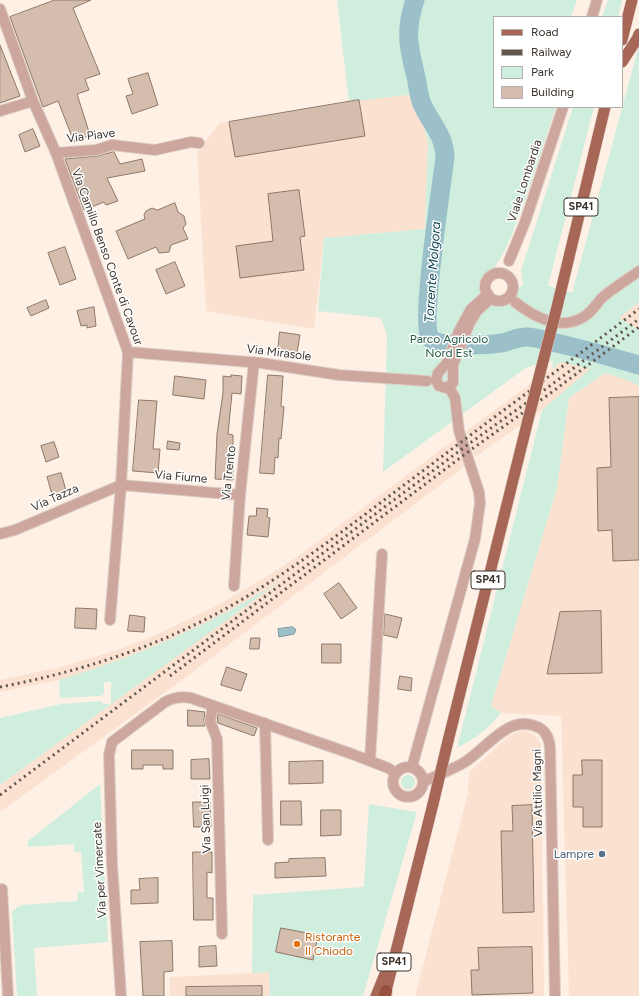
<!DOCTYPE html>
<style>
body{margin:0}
#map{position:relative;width:639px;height:996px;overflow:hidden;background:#fff0e6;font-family:Figtree,sans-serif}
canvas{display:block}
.legend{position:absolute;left:493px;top:16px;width:130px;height:92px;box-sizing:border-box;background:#fff;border:1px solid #b1aeab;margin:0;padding:5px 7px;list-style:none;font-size:12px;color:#3d342d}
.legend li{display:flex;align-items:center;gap:8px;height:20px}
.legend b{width:20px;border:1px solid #b1aeab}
</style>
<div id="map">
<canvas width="639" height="996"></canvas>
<ul class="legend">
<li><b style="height:5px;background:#a76756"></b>Road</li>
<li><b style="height:5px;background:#60564e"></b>Railway</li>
<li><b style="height:11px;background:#cfeede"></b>Park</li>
<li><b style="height:11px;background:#d4bdac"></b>Building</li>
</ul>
</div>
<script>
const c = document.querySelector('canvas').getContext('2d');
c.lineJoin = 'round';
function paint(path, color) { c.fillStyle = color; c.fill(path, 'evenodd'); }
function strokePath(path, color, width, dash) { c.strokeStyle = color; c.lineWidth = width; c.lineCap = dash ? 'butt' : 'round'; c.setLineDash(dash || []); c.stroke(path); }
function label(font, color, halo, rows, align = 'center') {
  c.font = font + ' Figtree,sans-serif'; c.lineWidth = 3; c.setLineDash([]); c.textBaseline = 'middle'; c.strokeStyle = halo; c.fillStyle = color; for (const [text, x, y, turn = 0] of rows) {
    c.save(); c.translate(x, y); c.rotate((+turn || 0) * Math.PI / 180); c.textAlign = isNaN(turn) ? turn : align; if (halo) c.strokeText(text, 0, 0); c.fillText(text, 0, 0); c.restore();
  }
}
paint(new Path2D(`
 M 414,94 L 428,141 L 425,229 L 324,238 L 314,329 L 206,311 L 197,152 L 220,123 L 359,100 Z
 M 639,302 L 639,343 L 588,341 Z
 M 566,358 L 594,367 L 542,410 L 475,457 L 466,431 Z
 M 608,371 L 639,383 L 639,996 L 569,996 L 561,716 L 501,713 L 491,706 L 557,488 L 569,398 Z
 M 455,439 L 464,466 L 459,471 L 178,683 L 0,812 L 0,785 L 274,585 L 227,613 L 187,633 L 119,661 L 59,680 L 0,692 L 0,680 L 57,668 L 114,651 L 149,638 L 214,607 L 271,574 L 301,554 Z
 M 523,730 L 535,735 L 541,744 L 544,996 L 415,996 L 468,793 L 469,772 L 510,735 Z
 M 269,972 L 270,996 L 169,996 L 170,977 Z`), '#fbe2d0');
paint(new Path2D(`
 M 337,0 L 577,0 L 571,17 L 494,17 L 494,107 L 556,107 C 540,154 526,203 506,248 C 502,257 483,283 484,291 C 488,307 505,304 516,298 L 518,287 L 523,286 L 521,271 L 573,107 L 594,107 L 548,286 L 572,293 L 639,45 L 639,302 L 619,318 L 639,330 L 639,386 L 627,380 L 605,373 L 569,398 L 557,488 L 491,706 L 501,713 C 488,729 475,739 457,748 L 542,410 L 590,369 L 561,362 L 552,369 L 553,361 L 527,367 L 383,472 L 387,335 L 381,318 L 318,311 L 324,238 L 425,229 L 428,141 L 414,94 L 349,102 Z
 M 608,0 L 622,0 L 618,17 L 602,17 Z
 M 283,579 L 0,785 L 0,718 L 61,704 L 101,701 L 104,704 L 111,704 L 111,682 L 104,682 L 104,694 L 101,696 L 60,698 L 59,680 C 139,656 213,624 283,579 Z
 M401 782a7 7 0 1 1 14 0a7 7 0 1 1-14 0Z
 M 100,784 L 108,942 L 34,948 L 37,996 L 17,996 L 12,911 L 21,905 L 78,901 L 77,893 L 84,892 L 81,852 L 74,852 L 74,844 L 28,847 L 28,841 Z
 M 369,804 L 417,812 L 363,996 L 270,996 L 269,972 L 252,973 L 253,895 L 364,887 Z`), '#cfeede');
const water = new Path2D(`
 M 293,627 L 296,630 L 294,634 L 279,637 L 278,629 Z`);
paint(water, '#9bc0ca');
strokePath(water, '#7f969b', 1);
strokePath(new Path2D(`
 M 415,0 C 404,32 409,49 417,81 C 418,88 419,97 422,104 C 431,124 444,134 445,157 C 442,184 420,322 430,338 C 436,348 489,345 501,343 C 509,342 519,336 527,337 C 535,337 543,340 551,342 C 581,348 610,357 639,365`), '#9bc0ca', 19);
const building = new Path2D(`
 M 55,0 L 91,0 L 73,8 L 100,74 L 85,79 L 89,90 L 77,94 L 90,135 L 74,142 L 58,101 L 43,107 L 10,17 Z
 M 0,45 L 20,96 L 0,103 Z
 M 148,73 L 158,105 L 132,114 L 126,96 L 133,94 L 128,79 Z
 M 359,100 L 365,136 L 235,157 L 229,122 Z
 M 33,129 L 40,146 L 25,152 L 19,135 Z
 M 114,152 L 120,164 L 142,159 L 145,171 L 107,178 L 118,201 L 106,205 L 104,202 L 84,210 L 65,159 L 97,156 Z
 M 299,190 L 305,236 L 300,237 L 304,270 L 240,278 L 236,246 L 273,241 L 268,194 Z
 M 175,203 L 178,212 L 184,216 L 186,224 L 183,228 L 188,239 L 171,245 L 169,252 L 159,253 L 156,247 L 128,259 L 116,231 L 145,219 L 144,215 L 146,211 L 152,208 L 157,210 Z
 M 65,247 L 76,279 L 60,285 L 48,253 Z
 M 175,262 L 185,286 L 166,294 L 156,270 Z
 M 46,300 L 49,308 L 31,316 L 27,308 Z
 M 94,307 L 96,326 L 87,328 L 87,325 L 81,326 L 77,311 Z
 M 280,332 L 300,335 L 297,353 L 278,350 Z
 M 231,375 L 242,376 L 241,394 L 232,393 L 228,434 L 233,435 L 233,480 L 215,479 L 217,434 L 223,393 L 223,376 L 231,377 Z
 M 268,375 L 283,376 L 281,406 L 284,407 L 281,439 L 279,438 L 278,458 L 275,457 L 274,474 L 260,473 Z
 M 175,376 L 206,380 L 204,399 L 173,395 Z
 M 639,397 L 639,560 L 613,561 L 612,530 L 598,531 L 597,468 L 611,467 L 609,398 Z
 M 139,400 L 157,401 L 153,449 L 160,449 L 158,473 L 133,471 Z
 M 168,441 L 180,443 L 179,450 L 167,449 Z
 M 54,442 L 59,457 L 46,462 L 41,446 Z
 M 61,473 L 67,494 L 53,498 L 47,477 Z
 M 257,508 L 268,509 L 267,517 L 270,518 L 268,537 L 247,535 L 249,516 L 256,516 Z
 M 339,583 L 357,608 L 341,619 L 324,594 Z
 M 76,608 L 97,609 L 96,629 L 75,628 Z
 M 601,611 L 602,673 L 547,674 L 560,612 Z
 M 385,614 L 402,618 L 397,638 L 384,635 Z
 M 130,615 L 145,617 L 144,632 L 128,631 Z
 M 251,638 L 260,638 L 259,649 L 250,649 Z
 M 322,644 L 341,644 L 341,663 L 322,663 Z
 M 227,667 L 247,674 L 241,691 L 221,685 Z
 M 400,676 L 412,678 L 411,691 L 398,689 Z
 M 188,710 L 205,712 L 204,720 L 205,726 L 188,726 Z
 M 218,714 L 257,728 L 254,736 L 218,723 Z
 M 132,750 L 173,750 L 173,769 L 163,769 L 163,765 L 143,765 L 143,769 L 132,769 Z
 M 209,759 L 210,779 L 191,779 L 191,760 Z
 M 582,760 L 602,760 L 602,827 L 583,827 L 583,807 L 573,807 L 573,775 L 582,775 Z
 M 323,761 L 323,783 L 289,784 L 289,762 Z
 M 281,801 L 301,801 L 302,825 L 281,825 Z
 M 193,802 L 210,802 L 211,827 L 194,827 Z
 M 532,805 L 534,912 L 503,913 L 501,831 L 513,831 L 512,806 Z
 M 321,810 L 341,810 L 341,835 L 321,836 Z
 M 193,852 L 212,852 L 212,873 L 207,872 L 207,898 L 213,898 L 213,920 L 194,920 Z
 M 325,858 L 326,876 L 275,878 L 275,863 L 289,862 L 289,859 Z
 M 158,878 L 158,903 L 131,904 L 131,890 L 140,890 L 139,879 Z
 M 281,928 L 318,935 L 313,960 L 276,952 Z
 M 172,941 L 173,971 L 164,972 L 164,996 L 143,996 L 140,942 Z
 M 216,946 L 217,966 L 199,967 L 199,947 Z
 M 532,947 L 533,993 L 472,995 L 471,970 L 479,970 L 478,948 Z
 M 262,986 L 262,996 L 186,996 L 186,987 Z`);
paint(building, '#d4bdac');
strokePath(building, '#8d7868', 1);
const minor = new Path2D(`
 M 0,9 L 33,101 L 56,153 L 128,352 L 121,485 L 110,620
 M 592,17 L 597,0
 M 0,111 L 33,101
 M 56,153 L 96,150 L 112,145 L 155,150 L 191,142 L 199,143
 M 509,261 L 525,222 L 563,107
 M485 287a14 14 0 1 1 28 0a14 14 0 1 1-28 0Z
 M 488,294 L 471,309 L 459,331 L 447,363 L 438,373 L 436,380 L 439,386 L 446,388 L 453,383 L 453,365 L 470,322 L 477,311 L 491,298
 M 515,302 C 534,317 562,332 585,316 C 593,311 597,302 604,296 C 615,287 628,279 639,271
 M 128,352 L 261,363 L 339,375 L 427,381
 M 0,534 L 15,530 L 121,485 L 240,495
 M 234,586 L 240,495 L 254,362
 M 213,706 L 210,721 L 217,739 L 222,934
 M 265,723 L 268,840
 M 370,761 L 382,554
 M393 782a15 15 0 1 1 30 0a15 15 0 1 1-30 0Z
 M 412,767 L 475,539 L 480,503 L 479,492 L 459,431 L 455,398 L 449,387
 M 423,782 C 437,775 452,770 465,762 C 486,749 508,715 535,726 C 545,729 549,737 550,747 L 555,996
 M 2,889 L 8,996
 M 121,996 L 112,864 L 109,755 L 112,742 L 165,702 C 174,697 181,696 191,698 L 352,754 L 388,768 L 396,773`);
const primary = new Path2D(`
 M 622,40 L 632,0
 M 622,62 L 637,39 L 639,34
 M 557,307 L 605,107
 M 448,741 L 528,420
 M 386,991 L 433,804
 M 376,996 L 385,974`);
const motorway = new Path2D(`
 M 385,996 L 386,991`);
strokePath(minor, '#dccec5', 12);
strokePath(primary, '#dccec5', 12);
strokePath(motorway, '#dccec5', 14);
strokePath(minor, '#cda79d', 10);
strokePath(primary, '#a76756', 11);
strokePath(motorway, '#984f3c', 12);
strokePath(new Path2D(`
 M 170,676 L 472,449 L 552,392 L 639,327
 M 0,687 C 79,672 157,647 227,608 C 298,568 362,516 428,467 C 498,414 569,362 639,309
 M 0,795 L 470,443 L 543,391 L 639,319`), '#60564e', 3, [2, 4]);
const primaryBridge = new Path2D(`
 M 528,420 L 557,307
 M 433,804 L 448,741`);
strokePath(primaryBridge, '#dccec5', 12, []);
strokePath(primaryBridge, '#a76756', 11);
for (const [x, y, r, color] of [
 [602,854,4,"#5c6f8a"],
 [297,944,4,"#e8710a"]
]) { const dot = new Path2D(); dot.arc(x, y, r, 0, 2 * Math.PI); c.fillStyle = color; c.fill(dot); strokePath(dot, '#fff', 1.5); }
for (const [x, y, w] of [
 [581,207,34],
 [488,580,34],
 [394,962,34]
]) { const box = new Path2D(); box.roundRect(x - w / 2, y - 9, w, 18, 3); c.fillStyle = '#fff'; c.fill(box); strokePath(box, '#3d342d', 1); }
label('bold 11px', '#3d342d', null, [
 ["SP41",581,207],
 ["SP41",488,580],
 ["SP41",394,962]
]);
label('12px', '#3d342d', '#fff', [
 ["Via Piave",91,136,-7],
 ["Viale Lombardia",525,181,-72],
 ["Via Camillo Benso Conte di Cavour",107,257,70],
 ["Via Mirasole",279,353,7],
 ["Via Trento",229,473,-84],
 ["Via Fiume",181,477,5],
 ["Via Tazza",55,498,-24],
 ["Via Attilio Magni",538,793,-91],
 ["Via San Luigi",206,819,-92],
 ["Via per Vimercate",100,870,-93]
]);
label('12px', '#235d45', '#fff', [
 ["Parco Agricolo",449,339],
 ["Nord Est",449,353]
]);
label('12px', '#4e5e75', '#fff', [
 ["Lampre",594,854]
], 'right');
label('12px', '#c56008', '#fff', [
 ["Ristorante",305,937],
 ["Il Chiodo",305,951]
], 'left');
label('italic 13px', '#0a434f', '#fff', [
 ["Torrente Molgora",433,272,-86]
]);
</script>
